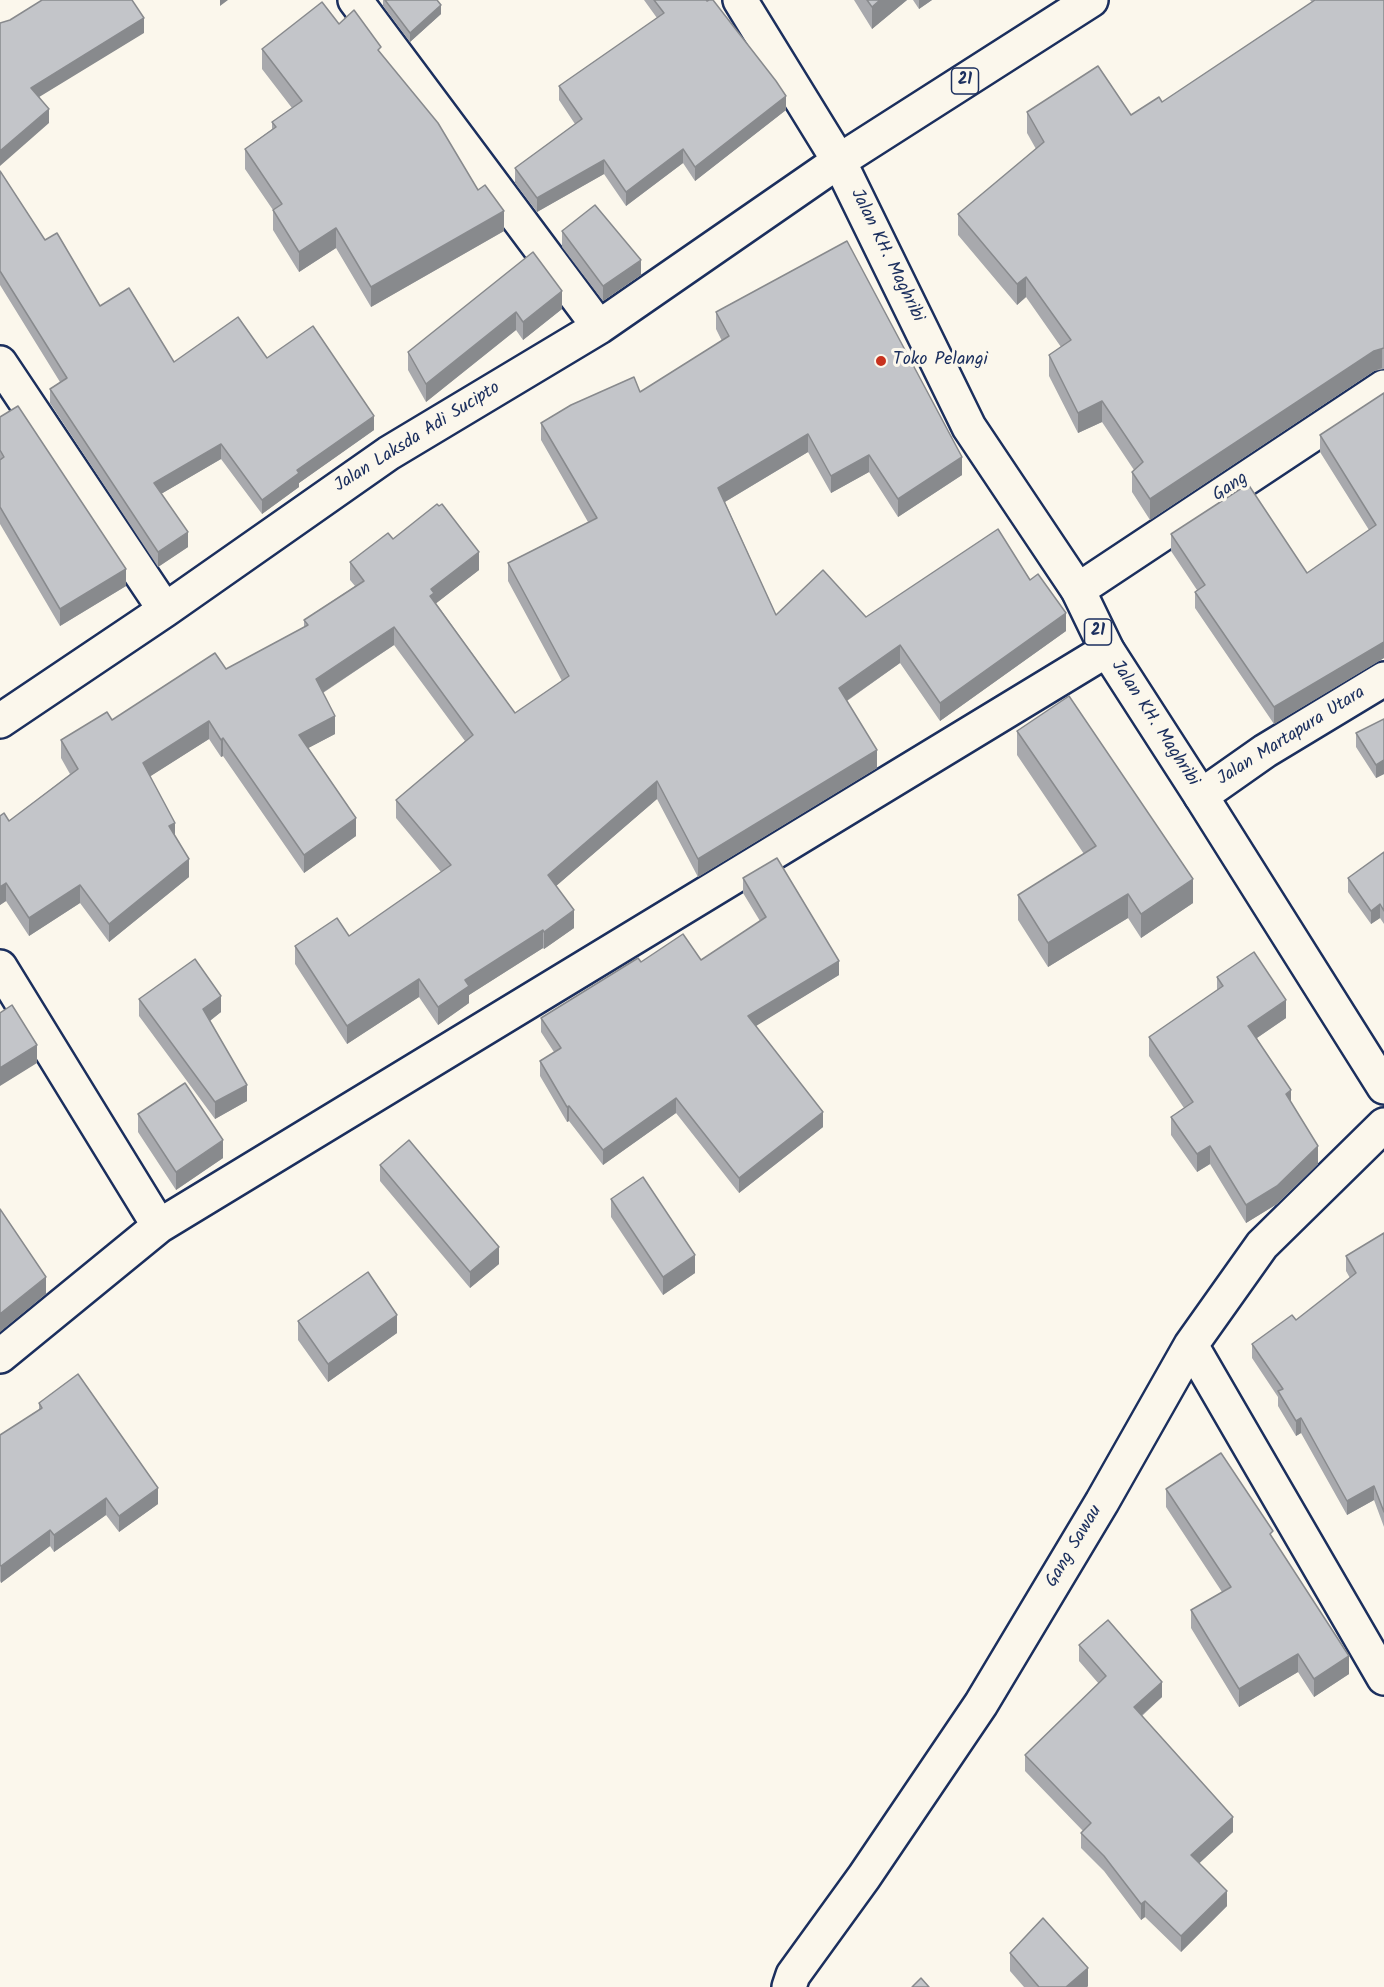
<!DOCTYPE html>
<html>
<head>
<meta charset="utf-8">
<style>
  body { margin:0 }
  canvas { display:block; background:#fbf7ec }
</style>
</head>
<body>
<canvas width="1384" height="1987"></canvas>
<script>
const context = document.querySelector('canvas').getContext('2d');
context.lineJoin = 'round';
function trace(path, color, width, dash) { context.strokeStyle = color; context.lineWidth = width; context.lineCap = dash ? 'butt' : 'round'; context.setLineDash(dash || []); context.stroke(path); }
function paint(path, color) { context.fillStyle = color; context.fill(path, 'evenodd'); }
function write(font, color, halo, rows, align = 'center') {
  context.font = font + ' Kalam,sans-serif'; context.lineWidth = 6; context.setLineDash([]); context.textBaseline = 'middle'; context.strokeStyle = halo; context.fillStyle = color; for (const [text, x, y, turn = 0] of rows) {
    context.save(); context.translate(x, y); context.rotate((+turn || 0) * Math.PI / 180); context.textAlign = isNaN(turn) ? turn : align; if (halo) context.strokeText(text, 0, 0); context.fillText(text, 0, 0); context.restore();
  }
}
const minor = new Path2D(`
  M355,0L599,327
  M0,19L31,0
  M0,363L165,610
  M1078,590L1384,387
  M0,721L165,610L389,453L599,327L839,161L740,0
  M1201,796L1265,751L1384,679
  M0,967L159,1226L1107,650
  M1191,1345L1384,1678
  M0,1356L159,1226
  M789,1987L793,1975L864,1877L981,1704L1102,1502L1191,1345L1262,1245L1384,1125`);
const highway = new Path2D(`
  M1091,0L839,161L969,427L1078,590L1107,650L1201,796L1384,1087`);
trace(minor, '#1b2f5e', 38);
trace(highway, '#1b2f5e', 38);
trace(minor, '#fbf7ec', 33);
trace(highway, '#fbf7ec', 33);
paint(new Path2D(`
  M383,0H437L441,14L410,42L383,6Z
  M644,0H706L786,110L695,181L683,163L626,206L604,174L537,212L515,183V168L575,124L559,100V86L657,18Z
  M854,0H907L872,29Z
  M913,0H932L919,9Z
  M1310,0H1384V369L1374,371L1150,520L1132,492V472L1134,470L1102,422L1078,433L1049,376V355L1061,347L1026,297L1017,305L958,235V214L1036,149L1027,133V112L1131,115L1162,102L1312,2Z
  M339,24L381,54L478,190L504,231L371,307L336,248L299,272L273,230V210L245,169V149L272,129V122L292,108L262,69V49Z
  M0,171L45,240L100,306L174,362L267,358L374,430L299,483V487L262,514L221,459L161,494L188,547L158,567L50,403V389L60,382L0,285Z
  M562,231L641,275L603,301L562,247Z
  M533,252L562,309L523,340L516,330L426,402L408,370V352Z
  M716,312L962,475L898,517L869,472L831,493L808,452L725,502L776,615L866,617L1030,580L1066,631L940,721L900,663L847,701L877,768L698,877L657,799L556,886L574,928L544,949L543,948L469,995V1003L438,1025L419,997L347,1044L295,964V946L349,936L441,872L396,818V800L465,741L394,645L323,693L335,734L308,748L356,836L304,873L223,756L221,757L209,739L150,776L175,836L189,877L109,942L80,903L29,936L6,901L0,905V816L9,821L70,774L61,758V740L112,720L226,669L304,627V620L355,586L350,580V562L393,539L479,570L436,603L515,713L562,681L508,581V563L588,522L541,440V423L640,392L722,341L716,329Z
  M1384,393V658L1274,724L1195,608V592L1197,590L1171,551V534L1307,573L1369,530L1320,452V435Z
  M0,417L126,586L60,626L0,524Z
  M1384,719V774L1376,778L1356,747V733Z
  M1017,731L1193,903L1141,938L1128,918L1048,967L1018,920V895L1084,854L1017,755Z
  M1384,852V924L1380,918L1371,924L1348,892V878Z
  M743,878L839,975L755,1026L823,1127L739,1193L676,1113L603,1165L569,1121L567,1122L540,1076V1061L554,1052L541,1032V1018L641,962L701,960L760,921L743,893Z
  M1217,977L1286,1018L1257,1038L1291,1102L1318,1164L1277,1204L1246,1223L1210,1164L1197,1172L1171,1135V1117L1184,1108L1149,1056V1037L1217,990Z
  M139,999L221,1012L210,1021L247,1101L215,1119L139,1016Z
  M138,1114L223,1158L176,1190L138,1132Z
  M380,1165L499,1264L470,1288L380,1181Z
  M611,1199L695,1273L663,1295L611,1217Z
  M1384,1233V1527L1374,1500L1347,1515L1301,1433L1296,1436L1278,1406V1397L1252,1358V1344L1296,1320L1350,1278L1346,1271V1256Z
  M298,1321L397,1333L328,1382L298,1340Z
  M39,1403L158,1504L119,1532L106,1515L54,1552L50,1546L1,1583L0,1581V1435L39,1410Z
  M1166,1489L1273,1539L1349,1674L1314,1697L1298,1672L1239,1707L1191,1628V1610L1222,1592L1166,1507Z
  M1079,1645L1162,1697L1142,1716L1233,1832L1199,1863L1227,1906L1181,1952L1145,1917L1141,1920L1104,1871L1081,1848V1833L1083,1831L1025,1771V1755L1099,1684L1079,1661Z
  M1010,1953L1088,1986L1087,1987H1024L1010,1971Z`), '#a8a9ad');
paint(new Path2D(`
  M220,0H228L220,6Z
  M880,0H907L872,29V7Z
  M919,0H932L919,9Z
  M441,5V14L410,42V33Z
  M144,18V33L31,102V88Z
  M786,96V110L695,181V167Z
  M49,109V123L0,166V151Z
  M683,149V163L626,206V192Z
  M604,160V174L537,212V198Z
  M504,211V231L371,307V287Z
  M336,228V248L299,272V252Z
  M641,260V275L603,301V286Z
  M1026,277V297L1017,305V284Z
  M562,291V309L523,340V322Z
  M516,312V330L426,402V384Z
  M1382,348V368L1374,371L1150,520V499L1374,351Z
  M1102,401V422L1078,433V413Z
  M374,416V430L299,483V487L262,514V500L297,470Z
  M808,434V452L718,506V488Z
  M221,444V459L154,498V483Z
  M869,455V472L831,493V476Z
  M962,457V475L898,517V499Z
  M188,532V547L158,567V552Z
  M479,552V570L434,605L430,614L431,589Z
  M126,569V586L60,626V609Z
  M1066,613V631L940,721V703Z
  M394,627V645L316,697V679Z
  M1384,642V658L1274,724V707Z
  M900,645V663L839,706V688Z
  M335,716V734L299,753V735Z
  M209,721V739L143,781V763Z
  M223,738V756L221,757V740Z
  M877,750V768L698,877V859Z
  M1384,760V774L1376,778V765Z
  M657,781V799L548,893V875Z
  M356,818V836L304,873V855Z
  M175,823V841L169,826Z
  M189,859V877L109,942V924Z
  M1193,879V903L1141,938V914Z
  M6,883V901L0,905V887Z
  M80,885V903L29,936V918Z
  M1128,894V918L1048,967V943Z
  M1380,904V918L1371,924V911Z
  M574,910V928L544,949V932Z
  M543,930V948L469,995V1003L438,1025V1007L465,980Z
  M839,961V975L748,1031V1016Z
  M419,979V997L347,1044V1026Z
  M221,996V1012L203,1026V1009Z
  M1286,1000V1018L1248,1044V1026Z
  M37,1045V1063L0,1086V1068Z
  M247,1085V1101L215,1119V1102Z
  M1291,1090V1108L1286,1094Z
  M676,1098V1113L603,1165V1150Z
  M569,1106V1121L567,1122V1107Z
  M823,1112V1127L739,1193V1178Z
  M223,1140V1158L176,1190V1172Z
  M1210,1146V1164L1197,1172V1154Z
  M1318,1146V1164L1277,1204L1246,1223V1205Z
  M499,1247V1264L470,1288V1272Z
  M695,1255V1273L663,1295V1277Z
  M46,1277V1294L0,1332V1314Z
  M397,1315V1333L328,1382V1364Z
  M1301,1418V1433L1296,1436V1421Z
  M1374,1486V1500L1347,1515V1501Z
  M158,1488V1504L119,1532V1516Z
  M106,1498V1515L54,1552V1535Z
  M50,1530V1546L1,1583V1566Z
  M1298,1654V1672L1239,1707V1689Z
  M1349,1656V1674L1314,1697V1679Z
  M1162,1682V1697L1134,1722V1707Z
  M1233,1817V1832L1191,1871V1855Z
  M1227,1891V1906L1181,1952V1936Z
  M1145,1901V1917L1141,1920V1904Z
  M1088,1968V1986L1087,1987H1066Z`), '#888a8d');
const building = new Path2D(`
  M42,0H132L144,18L31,88L49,109L0,151V23L10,20Z
  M385,0H437L441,5L410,33Z
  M654,0H706L707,1L709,0H713L776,81L786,96L695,167L683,149L626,192L604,160L537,198L515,168L582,119L559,86L664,13Z
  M867,0H880L872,7Z
  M1315,0H1384V348L1374,351L1150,499L1132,472L1143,462L1102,401L1078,413L1049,355L1071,340L1026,277L1017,284L958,214L1044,142L1027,112L1098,66L1131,115L1159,97L1162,102Z
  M322,2L339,24L354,10L381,47L378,50L438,123L478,190L485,185L504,211L371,287L336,228L299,252L273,210L282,204L245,149L276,127L272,122L302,101L262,49Z
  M0,171L45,240L57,233L100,306L129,288L174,362L238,317L267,358L313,326L374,416L297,470L299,473L262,500L221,444L154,483L188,532L158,552L50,389L67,378L0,271Z
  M595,205L641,260L603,286L562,231Z
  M847,241L962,457L898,499L869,455L831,476L808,434L718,488L776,615L823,570L866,617L998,529L1030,580L1038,574L1066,613L940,703L900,645L839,688L877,750L698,859L657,781L548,875L574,910L544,932L543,930L465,980L469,986L438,1007L419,979L347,1026L295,946L337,918L349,936L451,865L396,800L473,735L394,627L316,679L335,716L299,735L356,818L304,855L223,738L221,740L209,721L143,763L175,823L169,826L189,859L109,924L80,885L29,918L6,883L0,887V816L4,813L9,821L78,769L61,740L107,712L112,720L215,653L226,669L308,625L304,620L364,581L350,562L388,533L393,539L437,504L439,506L442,504L479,552L431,589L434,593L430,596L515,713L569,676L508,563L597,518L541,423L571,405L634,377L640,392L729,336L716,312Z
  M533,252L562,291L523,322L516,312L426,384L408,352Z
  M1384,393V642L1274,707L1195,592L1205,585L1171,534L1248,484L1307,573L1376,525L1320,435Z
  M18,406L126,569L60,609L0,507V460L4,457L0,450V417Z
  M1069,696L1193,879L1141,914L1128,894L1048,943L1018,895L1096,846L1017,731Z
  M1384,719V760L1376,765L1356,733Z
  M1384,852V911L1380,904L1371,911L1348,878Z
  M777,858L839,961L748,1016L823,1112L739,1178L676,1098L603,1150L569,1106L567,1107L540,1061L561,1048L541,1018L638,958L641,962L683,934L701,960L766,917L743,878Z
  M1254,952L1286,1000L1248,1026L1291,1090L1286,1094L1318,1146L1277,1186L1246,1205L1210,1146L1197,1154L1171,1117L1193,1102L1149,1037L1223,986L1217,977Z
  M195,959L221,996L203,1009L247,1085L215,1102L139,999Z
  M12,1005L37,1045L0,1068V1013Z
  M185,1083L223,1140L176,1172L138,1114Z
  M409,1140L499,1247L470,1272L380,1165Z
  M643,1177L695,1255L663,1277L611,1199Z
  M0,1209L46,1277L0,1314Z
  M1384,1233V1512L1374,1486L1347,1501L1301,1418L1296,1421L1278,1391L1283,1389L1252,1344L1292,1315L1296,1320L1356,1273L1346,1256Z
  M368,1272L397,1315L328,1364L298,1321Z
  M78,1374L158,1488L119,1516L106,1498L54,1535L50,1530L1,1566L0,1565V1435L42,1408L39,1403Z
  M1221,1453L1273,1531L1270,1534L1349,1656L1314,1679L1298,1654L1239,1689L1191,1610L1231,1587L1166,1489Z
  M1108,1620L1162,1682L1134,1707L1233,1817L1191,1855L1227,1891L1181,1936L1145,1901L1141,1904L1104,1856L1081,1833L1091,1823L1025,1755L1106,1676L1079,1645Z
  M1043,1918L1088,1968L1066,1987H1039L1010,1953Z
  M921,1978L929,1987H912Z`);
paint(building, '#c3c5c9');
trace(building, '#888a8d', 1.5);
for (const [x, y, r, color] of [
  [881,361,6,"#c8321e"]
]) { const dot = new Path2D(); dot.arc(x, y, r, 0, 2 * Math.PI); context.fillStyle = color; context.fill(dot); trace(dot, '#fbf7ec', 2); }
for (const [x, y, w] of [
  [965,81,27],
  [1098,632,27]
]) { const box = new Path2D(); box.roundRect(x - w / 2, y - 13, w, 26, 4.5); context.fillStyle = '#fbf7ec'; context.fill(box); trace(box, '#1b2f5e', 1.5); }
write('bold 16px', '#1b2f5e', null, [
  ["21",965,81],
  ["21",1098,632]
]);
write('18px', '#1b2f5e', '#fbf7ec', [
  ["Jalan KH. Maghribi",886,256,64],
  ["Jalan Laksda Adi Sucipto",418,438,-32],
  ["Gang",1231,488,-34],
  ["Jalan KH. Maghribi",1154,724,57],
  ["Jalan Martapura Utara",1292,737,-32],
  ["Gang Sawau",1075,1547,-59]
]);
write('18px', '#1b2f5e', '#fbf7ec', [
  ["Toko Pelangi",893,361]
], 'left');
</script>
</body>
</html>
